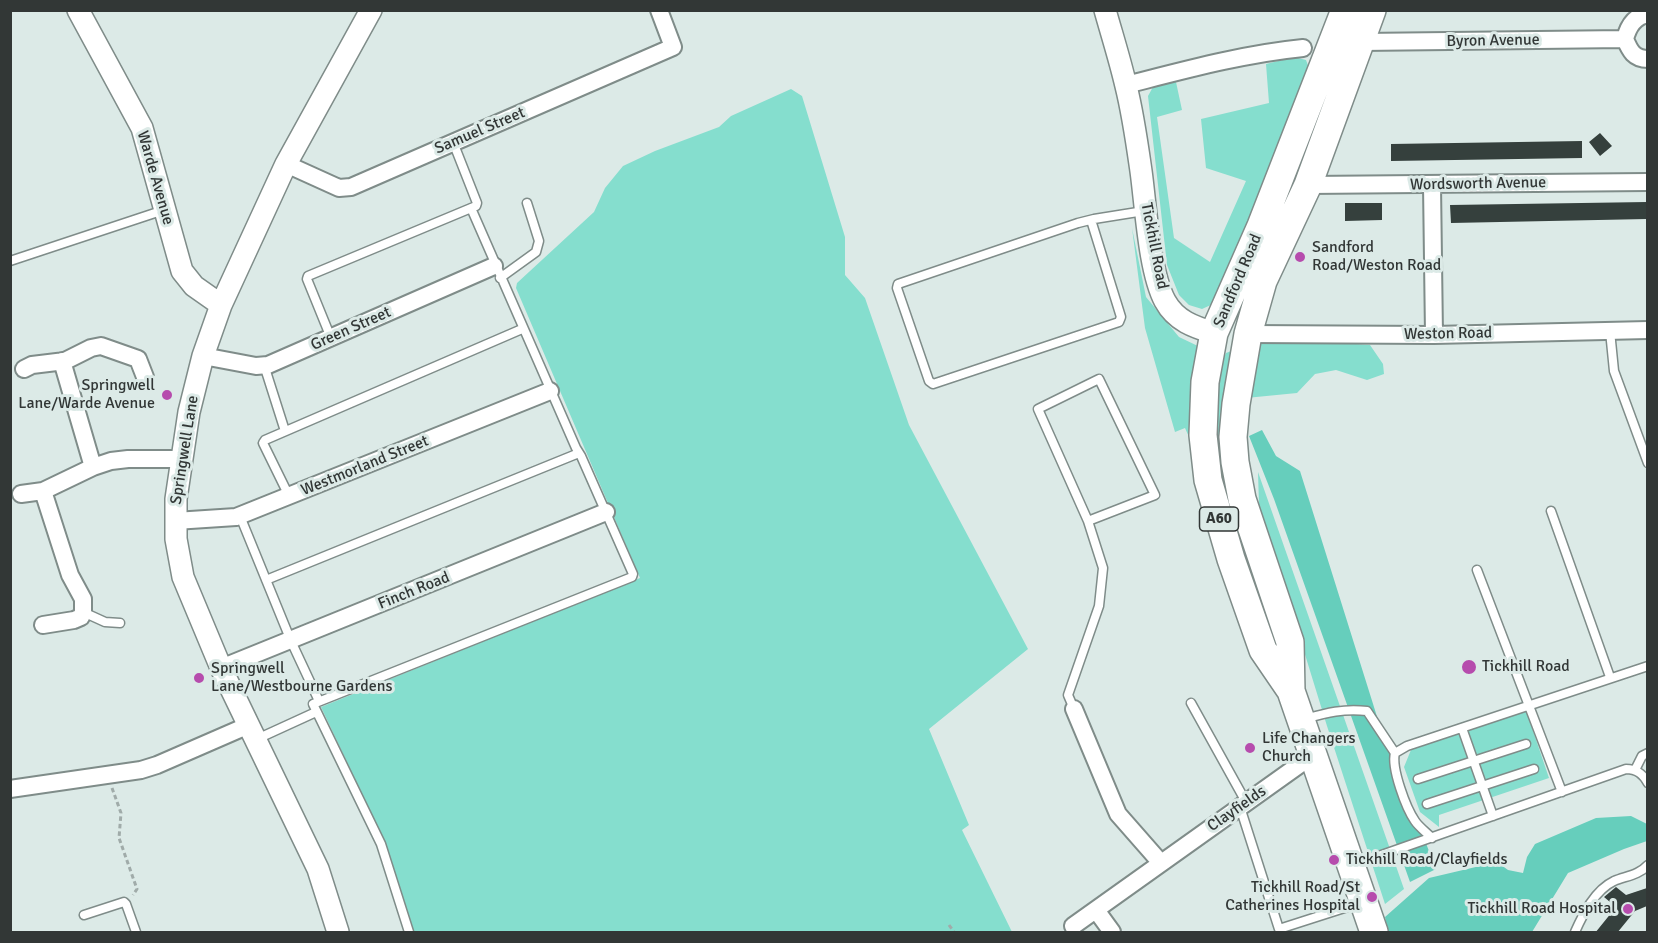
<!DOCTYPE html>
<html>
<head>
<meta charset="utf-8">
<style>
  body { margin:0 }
  #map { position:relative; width:1658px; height:943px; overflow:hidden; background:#dceae7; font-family:Signika,sans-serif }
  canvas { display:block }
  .frame { position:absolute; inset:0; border:12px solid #323736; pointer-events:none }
</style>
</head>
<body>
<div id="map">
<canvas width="1658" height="943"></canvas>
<div class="frame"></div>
</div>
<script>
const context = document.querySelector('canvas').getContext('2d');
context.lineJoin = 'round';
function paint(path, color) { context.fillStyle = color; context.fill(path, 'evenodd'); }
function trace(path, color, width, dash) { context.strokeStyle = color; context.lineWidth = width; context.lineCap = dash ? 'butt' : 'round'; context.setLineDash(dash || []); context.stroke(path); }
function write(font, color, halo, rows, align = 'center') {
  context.font = font + ' Signika,sans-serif'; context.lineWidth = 6; context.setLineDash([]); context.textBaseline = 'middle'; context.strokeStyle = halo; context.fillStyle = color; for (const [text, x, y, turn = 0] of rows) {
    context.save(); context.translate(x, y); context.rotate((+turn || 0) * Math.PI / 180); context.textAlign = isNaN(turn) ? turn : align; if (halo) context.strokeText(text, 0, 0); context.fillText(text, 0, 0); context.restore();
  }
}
paint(new Path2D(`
  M1294,57L1306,60L1312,76L1213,304L1202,309L1189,305L1179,295L1167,265L1148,96L1153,87L1176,82L1182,110L1157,117L1174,238L1210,262L1246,181L1206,168L1201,119L1269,103L1266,64Z
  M791,89L802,96L845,237V275L865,298L909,425L1028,649L929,729L969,825L962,830L1012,932H413L375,822L321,707L640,578L516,288L517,283L594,212L605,188L623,166L655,151L719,127L731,116Z
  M1132,228L1146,297L1179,337L1200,347L1197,455L1185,428L1175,432L1145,328Z
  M1317,341L1370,345L1383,364L1384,374L1367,380L1336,370L1315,374L1297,393L1246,398L1253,350L1264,342Z
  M1234,350L1230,485L1220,481L1212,431L1217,371L1226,353Z
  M1258,472L1404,889L1385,904L1327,726L1259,505Z
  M1525,707L1549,778L1439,815V827L1420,812L1404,767L1413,745Z`), '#85dece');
paint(new Path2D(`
  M1262,430L1276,456L1300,471L1379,723L1436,869L1410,882L1274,499L1249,436Z
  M1631,816L1647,824V841L1624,849L1568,873L1532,932H1388L1385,917L1429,878L1497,862L1508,870L1523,873L1527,857L1535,844L1596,818Z`), '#66cebc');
paint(new Path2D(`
  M1600,133L1612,146L1600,156L1589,142Z
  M1582,141V158L1391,161V144Z
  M1647,202V219L1451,223L1450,205Z
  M1345,203H1382V220L1345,221Z
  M1616,887L1626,895L1647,888V906L1635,911L1617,933H1595L1616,907L1604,897Z`), '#35403d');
const service = new Path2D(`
  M1091,220L1121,317L1119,322L933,384L929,381L897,288L898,284L1078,223L1094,219L1144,211
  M10,261L164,210
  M500,278L536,252L539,241L527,203
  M1610,331L1614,371L1648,463
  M331,338L307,279L308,276L476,206L477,203L453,142
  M264,365L285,431
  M289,496L263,443L265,440L522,329
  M1551,511L1610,677
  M240,516L291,641L319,701
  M1477,570L1562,792
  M266,580L579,453
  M83,612L105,622L120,623
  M1191,703L1246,802
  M1074,709L1068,695L1099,606L1103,568L1088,521L1038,409L1099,379L1155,495L1088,521
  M1304,719C1326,713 1344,708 1367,711L1395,753
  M1462,728L1493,816
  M257,739L316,712
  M1635,770L1642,756L1648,753
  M1418,779L1526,744
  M1427,804L1534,769
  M1240,807L1279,929L1360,903
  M1432,838C1426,832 1419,827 1415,821C1406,808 1391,768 1395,753L1407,746L1648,666
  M1356,864L1626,769C1637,769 1643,774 1648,783
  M84,915L124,902L126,904L136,932
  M409,932L381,844L313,704L632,577L633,574L581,456L576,448L471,208
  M1575,932C1583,914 1595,890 1614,881C1626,876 1639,875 1648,865`);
const minor = new Path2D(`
  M1648,14C1634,16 1628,27 1625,39C1630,51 1634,59 1648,59
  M1361,42L1625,39
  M1126,85C1185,70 1243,54 1303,48
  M286,164L339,188L351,187L673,47L659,10
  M1308,185L1648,182
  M1432,185L1434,335
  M1248,334L1434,335L1648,330
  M203,356L256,366L268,365L494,266
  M62,361L93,467
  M24,369L32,365L65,361L91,348L101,346L138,359L145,377
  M43,491L70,575L83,599V612L81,617L74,620L43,625
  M21,494L43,491L93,467L111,461L128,459H182
  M175,521L236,517L550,391
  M221,668L606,512
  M1074,709L1118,814L1161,863
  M10,789L141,770L157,765L249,725
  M1096,910L1112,932
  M1073,926L1313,755`);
const tertiary = new Path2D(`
  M78,10L142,128L182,271L194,286L221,305
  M1105,10C1112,35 1120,60 1126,86C1133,114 1137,143 1141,171C1146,207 1149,271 1165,301C1176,321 1194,327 1214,333
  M338,932L318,869L221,668L183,577L176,539V499L189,412L203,356L221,305L286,164L371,10`);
const primary = new Path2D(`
  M1345,10L1261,226L1214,333L1205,382L1203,435L1208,480L1231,559L1263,650L1291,691L1374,932
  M1291,691L1290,642L1242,499L1235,462L1233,437L1236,404L1248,334L1263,281L1308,185L1372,10`);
trace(service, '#7f8c89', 11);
trace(minor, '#7f8c89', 20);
trace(tertiary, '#7f8c89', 24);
trace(primary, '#7f8c89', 30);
trace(new Path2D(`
  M112,788L121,813L119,838L137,889L133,895
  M949,925L954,932`), '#a0aba9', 3, [4.5, 3]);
trace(service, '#fff', 8);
trace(minor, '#fff', 16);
trace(tertiary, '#fff', 21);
trace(primary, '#fff', 27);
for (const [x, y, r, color] of [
  [1300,257,6,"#b64cad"],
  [167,395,6,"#b64cad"],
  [1469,667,8,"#b64cad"],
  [199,678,6,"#b64cad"],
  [1250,748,6,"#b64cad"],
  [1334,860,6,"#b64cad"],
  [1372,897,6,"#b64cad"],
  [1628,909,6,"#b64cad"]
]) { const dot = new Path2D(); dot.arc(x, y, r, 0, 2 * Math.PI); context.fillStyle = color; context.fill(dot); trace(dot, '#dceae7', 2); }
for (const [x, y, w] of [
  [1219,519,39]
]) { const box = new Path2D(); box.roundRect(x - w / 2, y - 12, w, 24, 4.5); context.fillStyle = '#dceae7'; context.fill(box); trace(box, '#323736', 1.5); }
write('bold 15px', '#323736', null, [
  ["A60",1219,519]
]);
write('16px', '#323736', '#dceae7', [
  ["Byron Avenue",1493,41,-1],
  ["Samuel Street",480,131,-23],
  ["Warde Avenue",155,178,74],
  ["Wordsworth Avenue",1478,184,-1],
  ["Tickhill Road",1154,246,79],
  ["Sandford Road",1238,281,-67],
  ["Green Street",351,329,-24],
  ["Weston Road",1448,334,-1],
  ["Springwell Lane",185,450,-81],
  ["Westmorland Street",365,466,-22],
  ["Finch Road",414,591,-22],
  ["Clayfields",1237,809,-35]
]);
write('16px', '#323736', '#dceae7', [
  ["Sandford",1312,248],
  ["Road/Weston Road",1312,266],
  ["Springwell",155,386,"right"],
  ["Lane/Warde Avenue",155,404,"right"],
  ["Tickhill Road",1482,667],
  ["Springwell",211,669],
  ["Lane/Westbourne Gardens",211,687],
  ["Life Changers",1262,739],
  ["Church",1262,757],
  ["Tickhill Road/Clayfields",1346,860],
  ["Tickhill Road/St",1360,888,"right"],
  ["Catherines Hospital",1360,906,"right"],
  ["Tickhill Road Hospital",1616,909,"right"]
], 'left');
</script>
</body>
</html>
